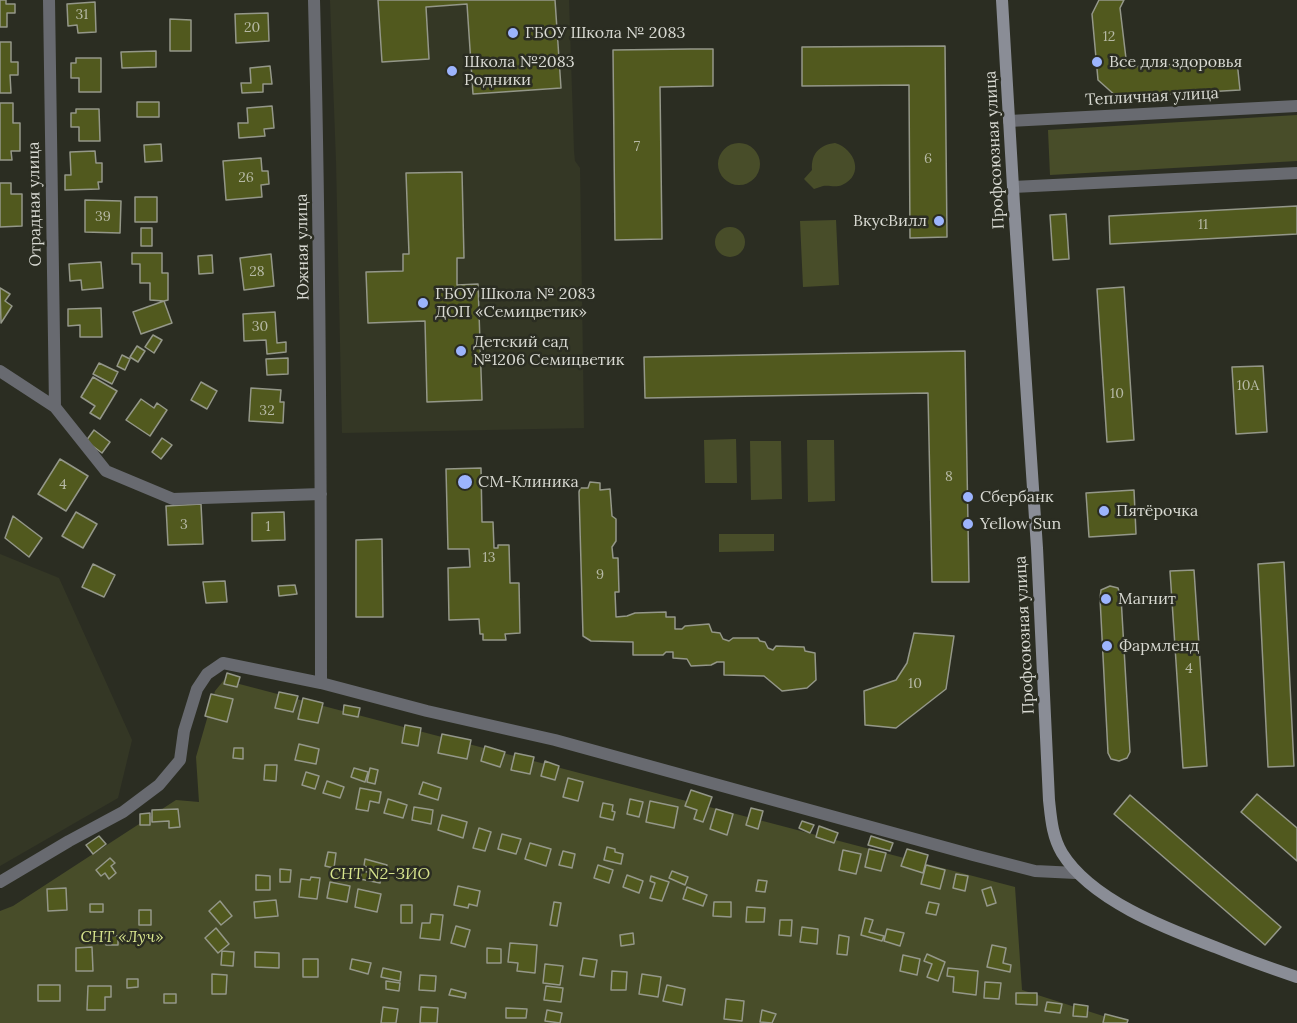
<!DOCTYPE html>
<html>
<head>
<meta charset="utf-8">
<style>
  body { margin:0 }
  canvas { display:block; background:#2b2d22 }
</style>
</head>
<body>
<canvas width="1297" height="1023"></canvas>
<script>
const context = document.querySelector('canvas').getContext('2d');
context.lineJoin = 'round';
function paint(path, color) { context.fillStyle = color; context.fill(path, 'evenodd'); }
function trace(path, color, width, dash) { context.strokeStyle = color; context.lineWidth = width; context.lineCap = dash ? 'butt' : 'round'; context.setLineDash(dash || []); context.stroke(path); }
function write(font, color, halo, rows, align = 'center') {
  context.font = font + ' Lora,serif'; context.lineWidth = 5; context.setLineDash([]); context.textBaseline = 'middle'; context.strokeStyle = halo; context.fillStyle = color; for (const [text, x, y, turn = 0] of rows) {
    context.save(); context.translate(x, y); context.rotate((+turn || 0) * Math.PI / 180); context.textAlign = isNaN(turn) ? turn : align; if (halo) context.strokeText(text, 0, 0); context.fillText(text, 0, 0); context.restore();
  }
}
paint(new Path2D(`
  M330,0H569L574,152L575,161L580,168L584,428L342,433L336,161Z
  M0,554L59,578L132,740L118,798L0,866Z`), '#343725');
paint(new Path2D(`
  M1297,115V161L1050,175L1048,130Z
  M835,143C855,149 865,175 842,185C835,188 830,185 823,186C820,187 817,188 814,189L804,179L812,170C811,154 819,145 835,143Z
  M718 164a21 21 0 1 1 42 0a21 21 0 1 1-42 0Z
  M836,220L839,285L803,287L800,221Z
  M715 242a15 15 0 1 1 30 0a15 15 0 1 1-30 0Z
  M736,439L737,483H705L704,440Z
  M807,440H834L835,501L808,502Z
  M750,441H781L782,499L751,500Z
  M719,534H774V551L719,552Z
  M224,680L1015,887L1022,990L1125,1023H0V911L13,906L176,800L199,802L196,757L215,691Z`), '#484d29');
const building = new Path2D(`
  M0,0H6V4H15V13H7V27H0Z
  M378,0H555L561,88L473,94L467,4L426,7L429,59L382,62Z
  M1099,0H1124L1120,8L1127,67L1237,61L1240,90L1117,97L1098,80L1092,14Z
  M95,2L96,32L78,33L77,25L68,26L67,4Z
  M268,13L269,41L236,43L235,14Z
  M170,19L191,20V51H170Z
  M0,42H11V62H18V75H10L11,93H0Z
  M945,46L947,237L910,238L909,85L802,86V47Z
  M691,49H713V86L660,87L662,239L615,240L613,50Z
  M156,51V67L122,68L121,52Z
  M76,58H101V92H79V78H71V63H76Z
  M270,66L272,84H263V92L242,93L241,83H251L250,68Z
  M137,102H159V117H137Z
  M0,103H13V123H20V151H11L12,160H0Z
  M272,106L274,128L264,129L265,136L239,138L238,123H248L247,108Z
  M76,109H99L100,141H79V127H71V113H76Z
  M161,144L162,161L145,162L144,145Z
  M95,151L96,163H102V182H98L99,189L65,190V175H71L70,152Z
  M261,158L262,171H268L269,184L261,185L262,197L226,200L223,161Z
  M462,172L464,258H457V285L478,284L482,400L427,402L425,321L368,323L366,272L403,271V254H409L406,173Z
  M0,183H11V194H22V226L0,227Z
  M135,197H157V222H135Z
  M85,200L121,201L120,233L85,232Z
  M1297,206V234L1110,244L1109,216Z
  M1066,214L1069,259L1053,260L1050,215Z
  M141,228H152V246H141Z
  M132,253H162V273H168V300L164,301L150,300V283H140V264H132Z
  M271,254L274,286L244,290L240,258Z
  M212,255L213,273L199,274L198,256Z
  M101,262L103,288L82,290L81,280L70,281L69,264Z
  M1124,287L1134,440L1107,442L1097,289Z
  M0,288L10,294L5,301L12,306L1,323Z
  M164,301L172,323L141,334L133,312Z
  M101,308L102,337H80V325L68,326V309Z
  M275,312L277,343L286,342V352L267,354L266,340L244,341L243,314Z
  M153,335L162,340L154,353L145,347Z
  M137,346L145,351L138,362L130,357Z
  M965,351L969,582H932L928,393L645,398L644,357Z
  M122,355L130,359L125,370L117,366Z
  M288,358V374L267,375L266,359Z
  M99,363L118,372L112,384L93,374Z
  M1263,366L1267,432L1236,434L1232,367Z
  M93,377L117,391L100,419L90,413L95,406L81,397Z
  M201,382L217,391L207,409L191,400Z
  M251,388L281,390L280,402H284L283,423L249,421Z
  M141,399L154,408L157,403L167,410L150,436L126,420Z
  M94,430L110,442L102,453L86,441Z
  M162,438L172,445L161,459L152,452Z
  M60,459L88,476L66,511L38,494Z
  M481,468L482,522H493L494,548H498V545H509L510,583H519L520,633L505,634L506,640H483V634H480L479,619L449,620L448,568L470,567L469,549H448L446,469Z
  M590,482L600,483V490L610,489L612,516L616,519V541L612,547L613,558H618L619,592H615L616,617L627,616L635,613L666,612V617H675V629H682L685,626L709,624L712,632L720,633L723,639L729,641L733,638H758L760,641L765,642L768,648L773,650L776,646L804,647L805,651L815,653L816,680L807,688L782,691L764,676L724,675V662H717L711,665L691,666L687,659L673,658V652H666L663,655H633V642L591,641L583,636L579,492L580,488H588Z
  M1134,490L1136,534L1089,537L1086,493Z
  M201,504L203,544L168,545L166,506Z
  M76,512L97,524L83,548L62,536Z
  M284,512L285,540L252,541V513Z
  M13,516L42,538L29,557L5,538Z
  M382,539L383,617H356V540Z
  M1284,562L1294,766L1268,767L1258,564Z
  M93,564L115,575L104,597L82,587Z
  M1194,570L1207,766L1183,768L1170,571Z
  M225,581L227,602L206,603L203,582Z
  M295,585L297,594L279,596L278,586Z
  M1110,586L1118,588L1121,597L1130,752L1127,758L1119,761L1111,759L1108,753L1100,598L1101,590Z
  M914,633L954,636L946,689L896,728L865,725L864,691L896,680L907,663Z
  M227,673L240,677L237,687L224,684Z
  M279,692L298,696L293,712L275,708Z
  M211,694L233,699L227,722L205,716Z
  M303,698L323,703L318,723L298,719Z
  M344,705L360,708L358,717L343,714Z
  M405,725L421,728L418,746L402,743Z
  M442,734L471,740L467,759L438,753Z
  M299,744L319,749L316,764L295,760Z
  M485,746L505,752L500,767L481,761Z
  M234,748H243V759L233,758Z
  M515,753L534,757L530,774L511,770Z
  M545,761L559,766L555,780L541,776Z
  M265,765H277L276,781L264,780Z
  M354,768L368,772L365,782L351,777Z
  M370,768L378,770L375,784L367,782Z
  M306,772L319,776L315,789L302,785Z
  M568,778L583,782L578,801L563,797Z
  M327,781L344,787L340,798L323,793Z
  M423,782L441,788L438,800L419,794Z
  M360,788L381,792L379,803L370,801L368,811L356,809Z
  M691,790L712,797L703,822L694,819L697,810L685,806Z
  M1257,794L1297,828V861L1241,812Z
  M1130,795L1281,927L1265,945L1114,814Z
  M388,799L407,805L403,818L384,813Z
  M630,799L643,802L639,817L627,814Z
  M650,801L678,807L674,828L646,822Z
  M603,803L613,805L612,811L615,812L613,820L600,817Z
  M414,807L433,810L431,824L412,820Z
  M751,808L763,811L758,829L746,825Z
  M178,809L180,827L169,828V821L152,822V810Z
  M716,809L733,814L727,835L710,829Z
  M150,813V825H140V814Z
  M442,815L467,822L463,838L438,830Z
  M802,821L814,825L810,833L799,828Z
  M819,826L838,833L834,843L816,837Z
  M479,828L491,832L485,851L473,848Z
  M502,834L521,839L516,854L498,849Z
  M99,836L106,844L93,854L86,845Z
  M871,836L893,843L890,851L868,845Z
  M530,843L551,849L546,866L525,859Z
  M607,847L615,849V852L623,854L621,864L604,860Z
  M869,849L886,853L881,871L865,867Z
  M907,849L928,855L923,873L901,866Z
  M843,850L861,854L856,874L839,870Z
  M563,851L575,854L572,868L559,865Z
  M328,852L336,853L334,868L325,866Z
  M110,858L115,863L111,866L116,873L109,879L105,873L101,876L96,870Z
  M365,859L387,865L385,872L364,866Z
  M598,865L613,870L609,883L594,878Z
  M926,865L945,870L940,889L921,884Z
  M280,869L291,870L290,882H280Z
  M362,871L382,875L380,883L360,879Z
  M672,871L688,877L685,885L669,878Z
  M956,874L968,876L965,891L953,888Z
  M256,875L270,876V890H256Z
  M627,875L643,881L639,893L623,887Z
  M651,876L669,882L662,901L650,898L655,883L650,881Z
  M311,877L320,878L317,899L299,897L301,879L310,880Z
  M758,880L767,881L765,892L756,891Z
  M330,882L350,886L347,902L327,898Z
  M458,886L480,891L477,906L469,904L468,908L454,905Z
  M687,887L707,895L703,906L683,899Z
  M991,887L996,903L987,906L982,890Z
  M66,888L67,910L48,911L47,889Z
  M358,889L381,894L377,912L355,907Z
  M276,900L278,916L255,918L254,902Z
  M220,901L232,916L221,925L209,911Z
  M554,902L561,903L557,926L550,925Z
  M714,902H731V917L713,916Z
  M929,902L939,904L936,915L926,913Z
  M90,904H103V912H90Z
  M401,905H412V923H401Z
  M747,907L765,908L764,922H746Z
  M139,910H151V925H139Z
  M431,914L443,915L440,940L420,938L422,923H430Z
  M865,918L873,920L869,932L884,936L882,941L861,935Z
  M780,920H792L791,936L779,935Z
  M456,926L470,930L465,947L451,943Z
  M802,927L818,929L817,944L800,942Z
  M216,928L229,944L218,953L205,938Z
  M887,929L904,933L900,946L884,941Z
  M633,933L634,944L621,946L620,935Z
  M106,935L118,936V945H106Z
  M839,935L849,937L847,955L837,954Z
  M510,943L537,945L535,973L517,971L518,963L508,962Z
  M992,945L1006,948L1003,963L1011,965L1010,972L987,967Z
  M92,947L93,971H76V948Z
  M487,948L501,949V963H487Z
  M222,951L234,952L233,966L221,965Z
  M255,952L279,953V968L255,967Z
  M927,954L945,962L938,981L927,977L932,964L924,961Z
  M903,955L920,959L917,975L900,971Z
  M583,958L597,960L594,977L580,975Z
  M303,959H318V977H303Z
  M352,959L371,963L368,974L350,969Z
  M545,964L563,966L560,985L543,983Z
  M383,968L401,972L400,981L381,977Z
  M948,968L978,971L976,995L953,992L954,977L947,976Z
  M612,971L627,972L626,990H611Z
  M212,974L227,975L226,994H212Z
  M642,974L661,977L658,997L639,994Z
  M420,975L436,976L435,991L419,990Z
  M127,979H138V987L127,988Z
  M386,981L400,983L399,991L386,989Z
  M985,982L1001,983L999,999L984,998Z
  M38,985H60V1001H38Z
  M667,985L685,989L682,1005L663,1001Z
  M88,986H111V997H105V1010H87Z
  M546,986L563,988L561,1002L544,1000Z
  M451,989L466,993L465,998L449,995Z
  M1016,993H1037V1005L1016,1004Z
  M164,994H176V1003H164Z
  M726,999L744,1001L742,1021L724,1019Z
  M1047,1002L1062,1004L1060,1013L1045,1011Z
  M1074,1004L1088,1006L1087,1017L1073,1016Z
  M383,1007L398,1009L396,1023H381Z
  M421,1007L438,1008L437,1023H420Z
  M506,1008L527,1009L526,1018H506Z
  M547,1010L562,1013L560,1023L545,1021Z
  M762,1010L776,1014L772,1023L760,1022Z
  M1105,1014L1128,1020L1127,1023H1103Z`);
paint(building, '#51591e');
trace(building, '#949789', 1.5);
trace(new Path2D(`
  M49,0L55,407
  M314,0C320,228 321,455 321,683
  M1009,121L1297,106
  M1013,187L1297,173
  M0,371L55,407L106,471L173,499L321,494
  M0,882L69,841L123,812L159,785L180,760L184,731L197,689L207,674L223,663L321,683L427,711L555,740L973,855L1035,871L1076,873`), '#686a70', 12);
trace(new Path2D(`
  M1002,0L1014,204L1037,548L1049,800C1051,818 1052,836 1062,853C1091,900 1165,928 1215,947C1242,958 1270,968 1297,977`), '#8a8d96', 12);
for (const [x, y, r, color] of [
  [513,33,6,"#9cb4fd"],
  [1097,62,6,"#9cb4fd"],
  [452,71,6,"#9cb4fd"],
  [939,221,6,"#9cb4fd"],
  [423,303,6,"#9cb4fd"],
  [461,351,6,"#9cb4fd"],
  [465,482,8,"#9cb4fd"],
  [968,497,6,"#9cb4fd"],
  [1104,511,6,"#9cb4fd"],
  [968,524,6,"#9cb4fd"],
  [1106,599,6,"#9cb4fd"],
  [1107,646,6,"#9cb4fd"]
]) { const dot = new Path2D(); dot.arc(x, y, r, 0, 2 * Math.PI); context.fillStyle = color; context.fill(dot); trace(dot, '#2b2d22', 2); }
write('14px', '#b6b9a5', null, [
  ["31",82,15],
  ["20",252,28],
  ["12",1109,37],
  ["7",637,147],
  ["6",928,159],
  ["26",246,178],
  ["39",103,217],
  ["11",1203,225],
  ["28",257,272],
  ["30",260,327],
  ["10А",1248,386],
  ["10",1117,394],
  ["32",267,411],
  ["8",949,477],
  ["4",63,485],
  ["3",184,525],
  ["1",268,527],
  ["13",489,558],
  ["9",600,575],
  ["4",1189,669],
  ["10",915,684]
]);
write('16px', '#d8d9d2', '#2b2d22', [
  ["ГБОУ Школа № 2083",525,33],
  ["Школа №2083",464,62],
  ["Родники",464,80],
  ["Все для здоровья",1109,62],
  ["ВкусВилл",927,221,"right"],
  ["ГБОУ Школа № 2083",435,294],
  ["ДОП «Семицветик»",435,312],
  ["Детский сад",473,342],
  ["№1206 Семицветик",473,360],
  ["СМ-Клиника",478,482],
  ["Сбербанк",980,497],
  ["Пятёрочка",1116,511],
  ["Yellow Sun",980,524],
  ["Магнит",1118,599],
  ["Фармленд",1119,646]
], 'left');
write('16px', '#d8d9d2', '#2b2d22', [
  ["Тепличная улица",1152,97,-3],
  ["Профсоюзная улица",995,150,-93],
  ["Отрадная улица",35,204,-91],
  ["Южная улица",303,247,-91],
  ["Профсоюзная улица",1025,635,-93]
]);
write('italic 16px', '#d7e48d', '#2b2d22', [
  ["СНТ N2-ЗИО",380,874],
  ["СНТ «Луч»",122,937]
]);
</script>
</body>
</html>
